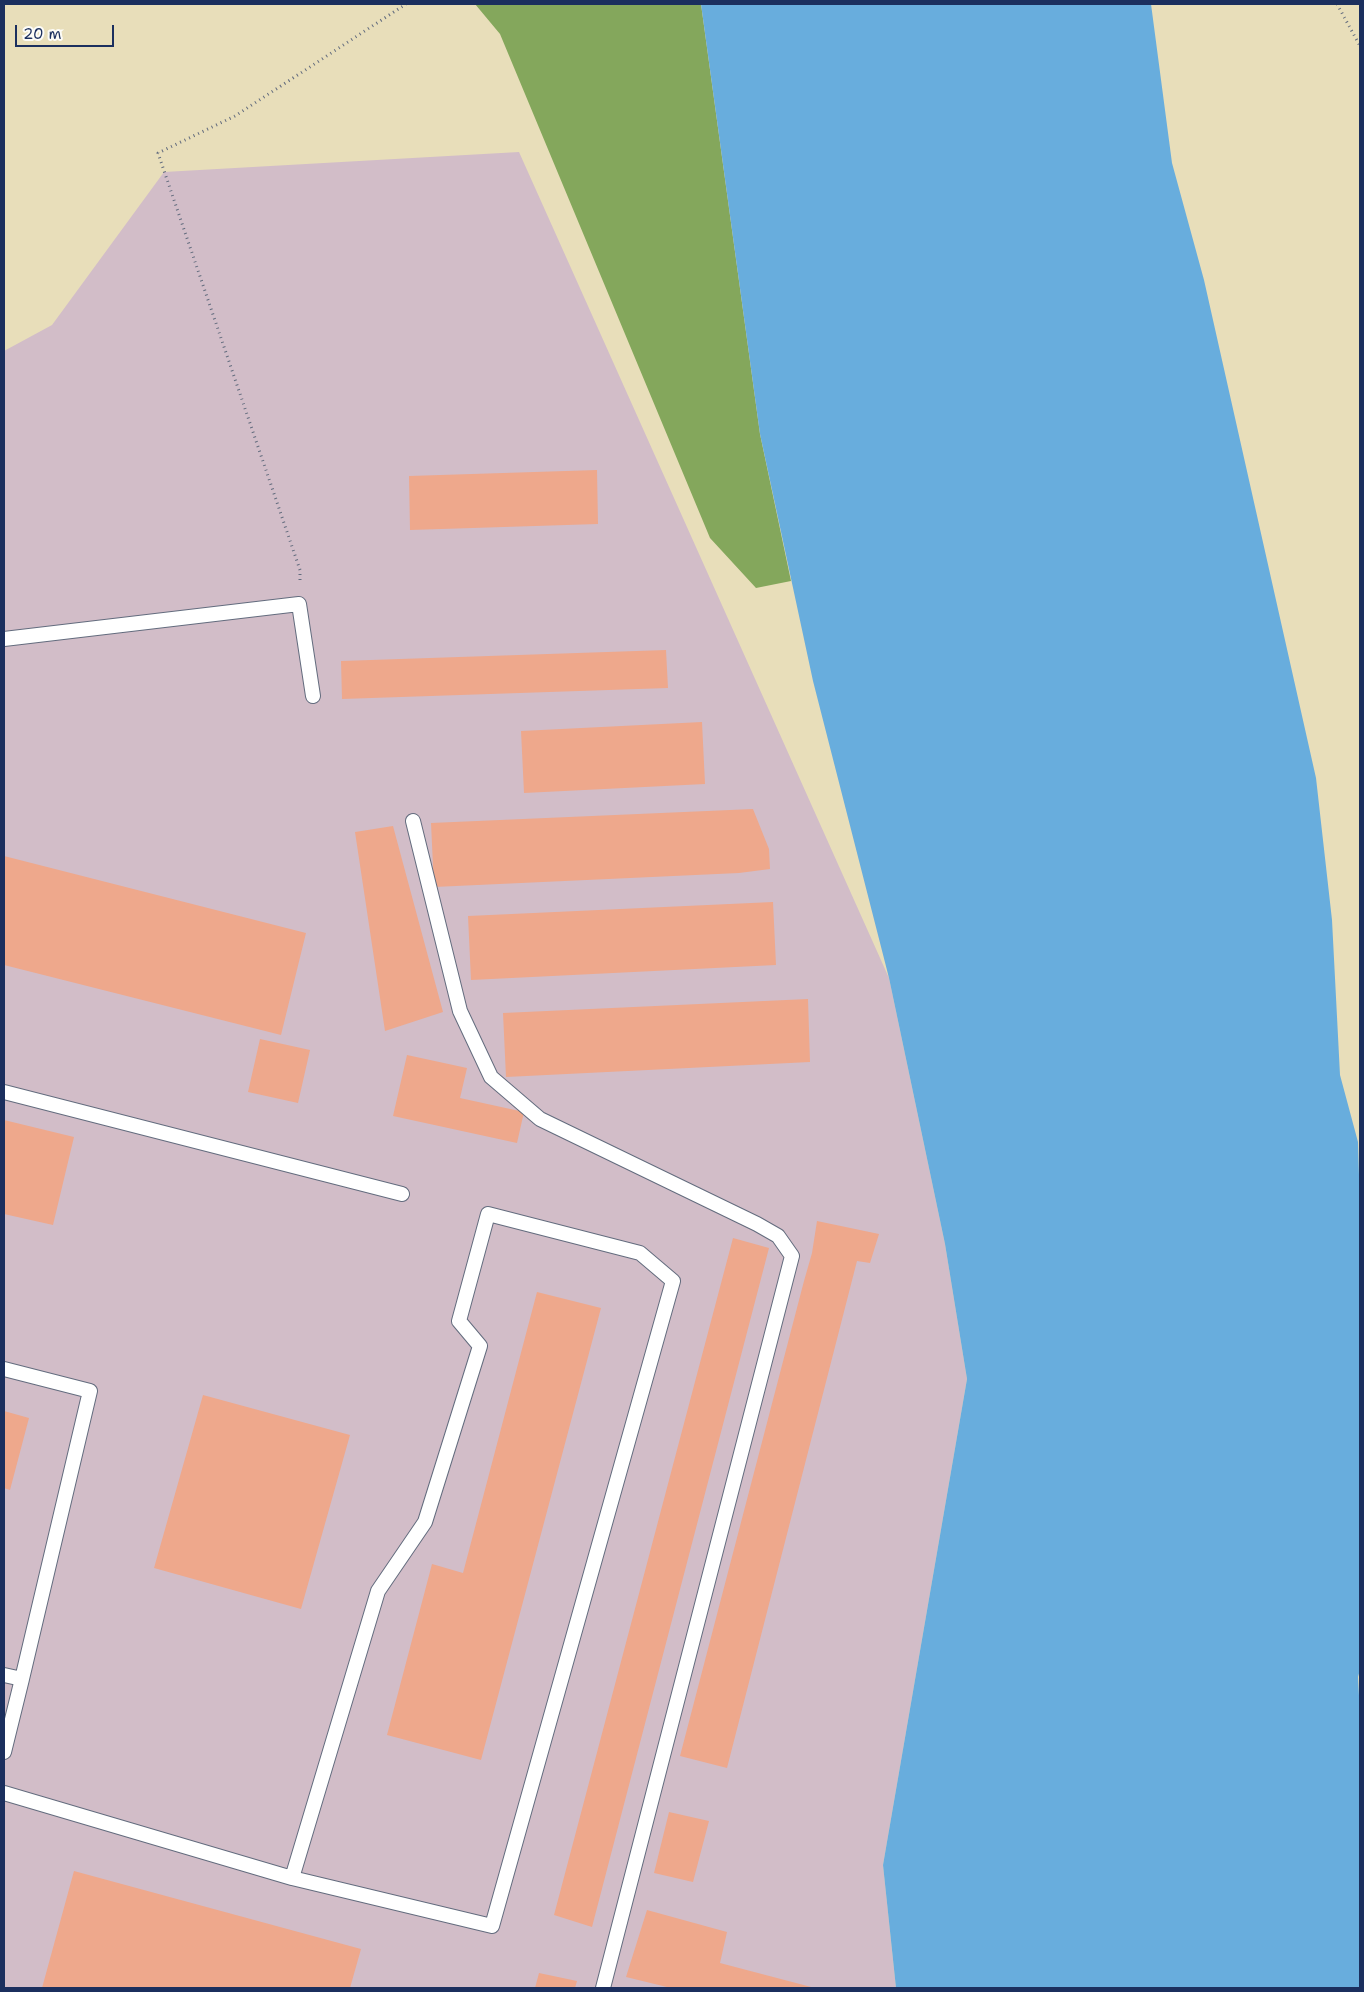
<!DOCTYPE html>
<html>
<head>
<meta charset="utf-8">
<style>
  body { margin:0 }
  #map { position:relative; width:1364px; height:1992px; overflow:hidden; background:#e8deba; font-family:"Shantell Sans",sans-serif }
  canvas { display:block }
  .frame { position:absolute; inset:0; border:5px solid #1b2f5e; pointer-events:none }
  .scale { position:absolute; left:15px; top:25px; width:99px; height:22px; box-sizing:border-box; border:2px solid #1b2f5e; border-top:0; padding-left:6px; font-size:15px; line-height:18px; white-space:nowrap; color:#1b2f5e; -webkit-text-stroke:4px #fdfcf7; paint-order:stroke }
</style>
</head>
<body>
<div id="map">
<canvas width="1364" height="1992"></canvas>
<div class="frame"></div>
<div class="scale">20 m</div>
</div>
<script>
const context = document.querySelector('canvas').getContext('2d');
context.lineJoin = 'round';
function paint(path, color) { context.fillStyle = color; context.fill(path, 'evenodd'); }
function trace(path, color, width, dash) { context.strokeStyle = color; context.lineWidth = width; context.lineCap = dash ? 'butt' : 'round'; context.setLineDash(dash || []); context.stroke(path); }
paint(new Path2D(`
  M519,152L889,978L945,1244L967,1379L883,1865L896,1988H4V351L52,325L164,172Z`), '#d2bdc8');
paint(new Path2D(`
  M475,4H701L760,434L791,581L756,588L710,538L500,34Z`), '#84a75c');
paint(new Path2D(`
  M701,4H1151L1172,163L1204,280L1316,778L1332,920L1340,1075L1358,1142L1360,1208V1670L1358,1677L1360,1714V1988H896L883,1865L967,1379L945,1244L889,978L813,681L760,434Z`), '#68addd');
paint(new Path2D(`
  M597,470L598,524L410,530L409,476Z
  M666,650L668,688L342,699L341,661Z
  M702,722L705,784L524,793L521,731Z
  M753,809L769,849L770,869L739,873L434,887L431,823Z
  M393,826L443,1012L385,1031L355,832Z
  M4,856L306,933L281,1035L4,965Z
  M773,902L776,965L471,980L468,916Z
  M808,999L810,1062L506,1077L503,1013Z
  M260,1039L310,1050L298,1103L248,1092Z
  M407,1055L467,1068L460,1098L524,1112L517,1143L393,1116Z
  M4,1120L74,1137L53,1225L4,1214Z
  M817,1221L879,1234L870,1263L857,1261L727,1768L680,1756L804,1281L812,1253Z
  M733,1238L769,1248L592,1927L554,1915Z
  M537,1292L601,1308L481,1760L387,1735L432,1564L463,1573Z
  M203,1395L350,1435L301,1609L154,1568Z
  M4,1411L29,1418L10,1490L4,1488Z
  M669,1812L709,1821L693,1882L654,1873Z
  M74,1871L361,1949L350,1988H42Z
  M647,1910L727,1932L720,1963L815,1988H671L626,1977Z
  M539,1973L577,1981L575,1988H535Z`), '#eea88c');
const service = new Path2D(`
  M4,639L299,604L313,696
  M413,821L460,1011L491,1077L540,1119L757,1224L778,1236L792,1256L603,1988
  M4,1092L402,1194
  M4,1369L90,1391L22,1679
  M4,1675L22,1679L4,1752
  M4,1793L292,1878L378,1591L425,1522L480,1346L459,1321L488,1214L640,1253L673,1281L492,1926L292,1878`);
trace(service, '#636c7e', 16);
trace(new Path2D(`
  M1337,4L1360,46
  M300,580V570L158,153L235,116L406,4`), '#636c7e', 3, [1, 4]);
trace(service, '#fff', 14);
</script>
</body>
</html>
